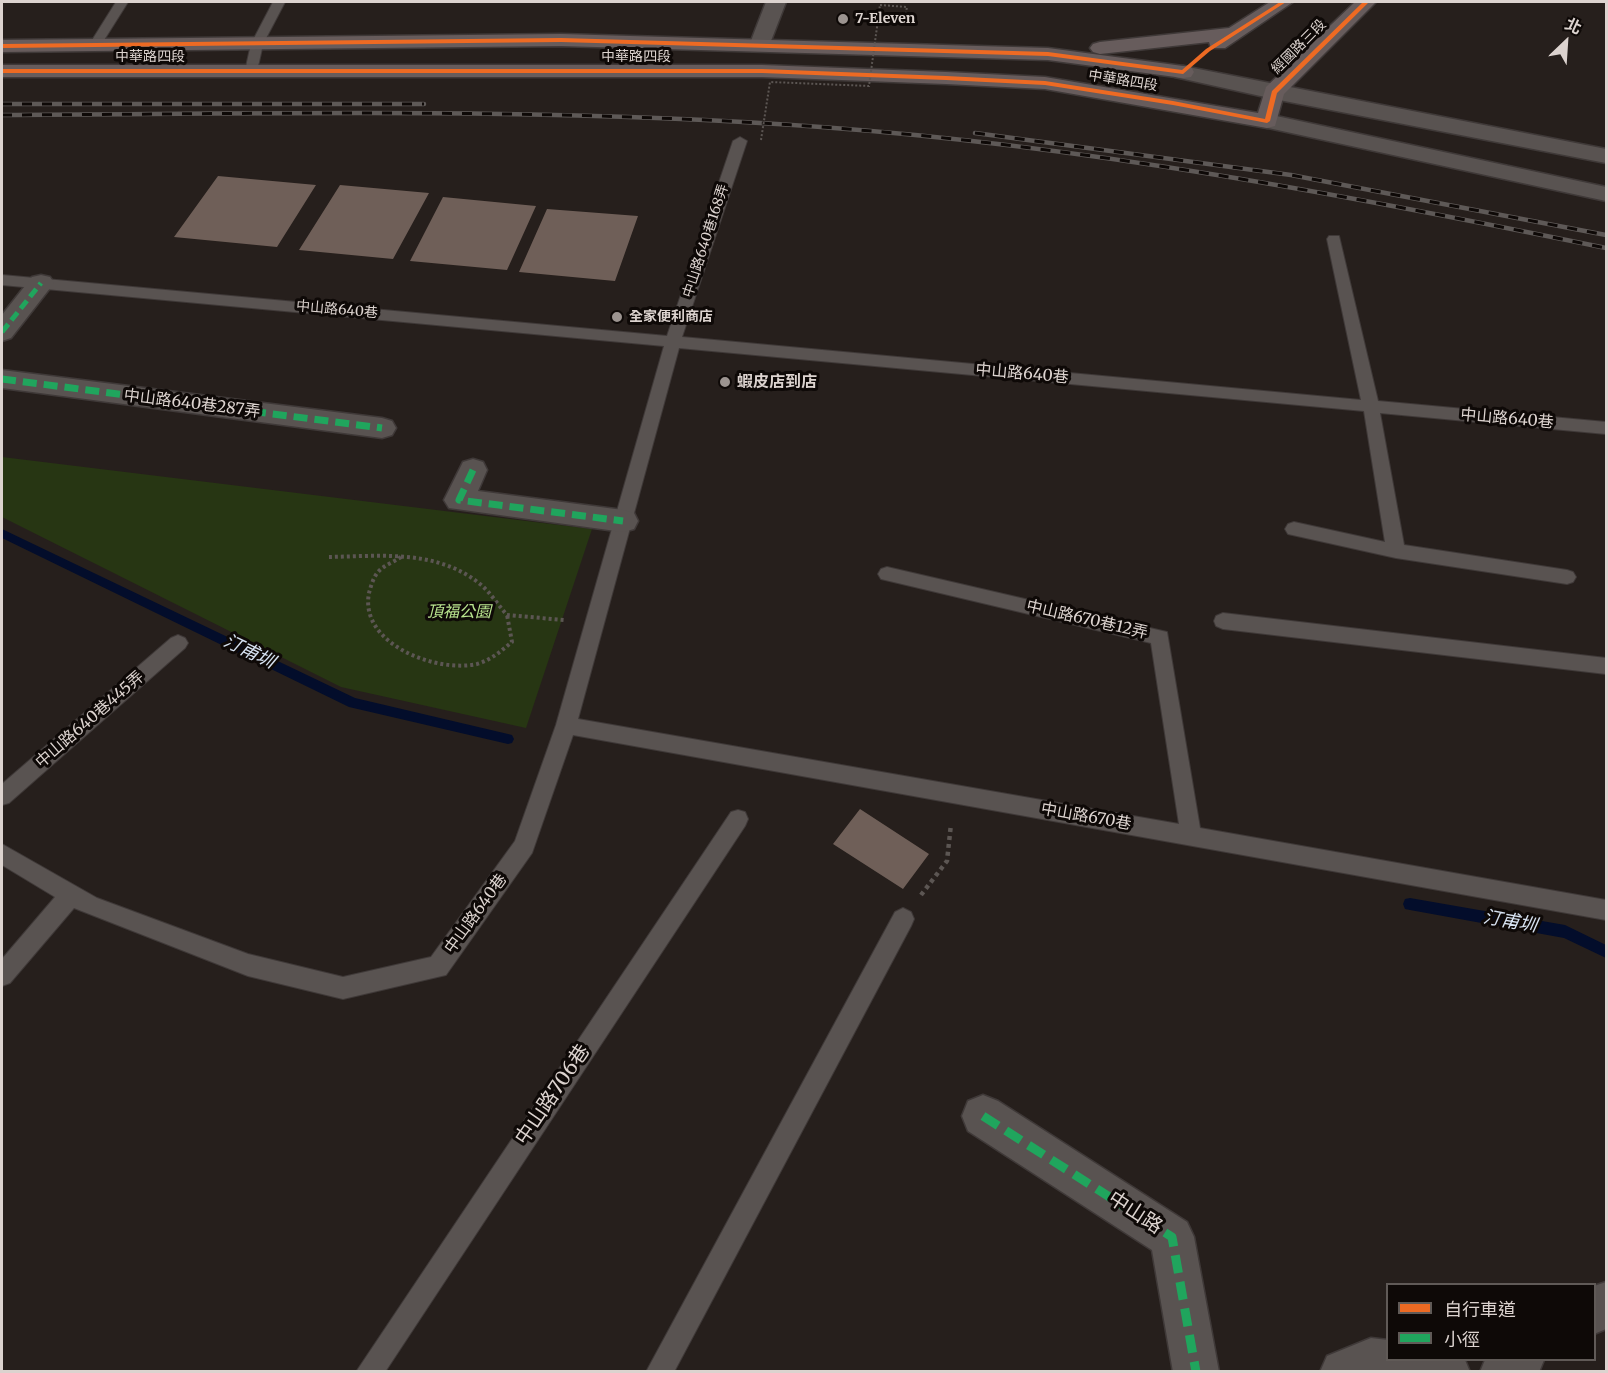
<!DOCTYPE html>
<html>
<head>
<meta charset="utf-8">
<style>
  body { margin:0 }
  #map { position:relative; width:1608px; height:1373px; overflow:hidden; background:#261f1c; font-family:Merriweather,"Noto Sans TC",serif }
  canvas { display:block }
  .frame { position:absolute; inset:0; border:3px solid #dcd3cf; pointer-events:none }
  .legend { position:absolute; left:1386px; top:1283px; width:210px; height:78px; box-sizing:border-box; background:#0e0907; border:2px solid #605a57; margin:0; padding:8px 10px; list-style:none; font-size:18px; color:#dcd3cf }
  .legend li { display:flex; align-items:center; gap:12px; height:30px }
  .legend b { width:30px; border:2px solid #605a57 }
  .north { position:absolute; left:1536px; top:12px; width:60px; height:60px; -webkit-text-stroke:4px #0e0907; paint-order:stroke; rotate:25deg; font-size:16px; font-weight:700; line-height:24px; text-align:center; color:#dcd3cf }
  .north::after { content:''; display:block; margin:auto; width:21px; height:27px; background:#dcd3cf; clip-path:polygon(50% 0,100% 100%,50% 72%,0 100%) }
</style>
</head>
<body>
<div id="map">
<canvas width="1608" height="1373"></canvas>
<div class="frame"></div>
<ul class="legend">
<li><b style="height:8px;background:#ed6a23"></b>自行車道</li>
<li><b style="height:8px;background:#20a55d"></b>小徑</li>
</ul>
<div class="north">北</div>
</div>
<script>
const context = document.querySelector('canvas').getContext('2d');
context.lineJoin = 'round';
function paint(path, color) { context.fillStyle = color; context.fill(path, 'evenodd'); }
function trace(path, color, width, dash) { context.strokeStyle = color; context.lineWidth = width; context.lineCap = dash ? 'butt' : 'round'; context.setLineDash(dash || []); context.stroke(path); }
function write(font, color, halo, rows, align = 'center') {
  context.font = font + ' Merriweather,"Noto Sans TC",serif'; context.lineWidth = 6; context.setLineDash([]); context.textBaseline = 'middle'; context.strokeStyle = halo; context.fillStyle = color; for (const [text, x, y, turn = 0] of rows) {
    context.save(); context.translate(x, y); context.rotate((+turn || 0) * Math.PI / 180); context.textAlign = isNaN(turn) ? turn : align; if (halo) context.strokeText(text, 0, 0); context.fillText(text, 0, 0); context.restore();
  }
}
paint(new Path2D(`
  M2,457L592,529L526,728L341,687L2,517Z`), '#273613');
paint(new Path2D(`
  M2,529L355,698L508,734L512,735L514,739L512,743L508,744L349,707L2,538Z
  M1410,898L1565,925L1606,945V958L1564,938L1410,910L1405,909L1403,904L1405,899Z`), '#030d2b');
paint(new Path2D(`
  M218,176L316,185L277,247L174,237Z
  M340,185L429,193L393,259L299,250Z
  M443,197L536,206L507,270L410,261Z
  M547,209L638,216L615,281L519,272Z
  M860,809L929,854L903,889L833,844Z`), '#6f5f58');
const service = new Path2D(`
  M116,2H128L99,48H91L89,45Z
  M273,2H285L263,44L257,71L251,75L247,74L245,71L251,44Z
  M740,137L747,141L682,337L1361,400L1327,239L1329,236H1339L1378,401L1606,422V434L1380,413L1404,545L1567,570L1573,572L1576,577L1573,582L1567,584L1396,558L1288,534L1285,529L1288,524L1294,522L1385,542L1364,411L679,348L578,719L1179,824L1151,643L881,579L878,574L881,569L887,567L1167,632L1200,828L1606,900V920L573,735L532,853L446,975L343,999L248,976L74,908L10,983L2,986V959L55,897L2,865V844L97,898L248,954L343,977L431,957L515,841L556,725L664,346L2,285V275L667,336L733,141Z
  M1223,613L1606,658V674L1223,629L1216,626L1214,621L1216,616Z
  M178,635L185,638L188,643L185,648L9,803L2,805V784L171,638Z
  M738,810L745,812L748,819L745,826L385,1372H356L731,812Z
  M903,908L911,912L914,919L911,926L674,1372H646L895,912Z`);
const minor = new Path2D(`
  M766,2H786L769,46L766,50H752L749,46Z
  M41,275L50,277L54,283L11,338L2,341V315L32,277Z
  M2,370L382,418L392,421L396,428L392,435L382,438L2,388Z
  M473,459L483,462L487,470L478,491L623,510L634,513L638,521L634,529L623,532L449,508L444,500L463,462Z
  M983,1095L998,1101L1187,1222L1194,1237L1219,1372H1173L1152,1250L968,1131L962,1116L968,1101Z
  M1606,1282V1329L1594,1334V1286Z
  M1371,1338L1388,1340V1360H1465L1470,1372H1320L1327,1356Z
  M1485,1360H1544L1539,1372H1480Z`);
const tertiary = new Path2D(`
  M1183,66L1606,149V163L1274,99L1175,77L1172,72L1175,67Z
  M1267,114L1606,187V201L1259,126L1256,121L1259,116Z`);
const primary = new Path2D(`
  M1270,2H1293L1225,48H1211L1209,42L1100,54L1093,52L1090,48L1093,44L1100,42L1229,28Z
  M1355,2H1376L1284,94L1275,126L1267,128L1045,89L946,84L762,77H2V65H762L946,72L1045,77L1258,113L1266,87Z
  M561,34L1048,48L1183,66L1191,67L1194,72L1191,77L1183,78L1048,60L561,46L2,52V40Z`);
trace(service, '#3f3938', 2);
trace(minor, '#3f3938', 3);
trace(tertiary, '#3f3938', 3);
trace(primary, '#3f3938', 3);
trace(new Path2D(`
  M880,5L907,7L904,22`), '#5c5653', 2, [2, 2]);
trace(new Path2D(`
  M329,557C380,556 437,549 480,584C490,592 498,605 507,615L564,620
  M401,557C394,562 384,565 378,572C373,578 371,586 369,593C359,644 436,673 477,664C491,660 501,651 512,642L507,615`), '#5c5653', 4, [3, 3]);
trace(new Path2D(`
  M921,895L947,861L951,824`), '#5c5653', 4.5, [4, 4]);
paint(service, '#595351');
paint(minor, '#595351');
paint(tertiary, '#595351');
paint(primary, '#675c5c');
const rail = new Path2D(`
  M2,104H424
  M2,115C275,114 549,107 821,127C1086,146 1346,195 1606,248
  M975,133L1291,175L1606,235`);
trace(rail, '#5e5957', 4.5);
trace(rail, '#0e0907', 3, [10]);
trace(new Path2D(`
  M761,140L770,82L869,86L880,5`), '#5c5653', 2, [2, 2]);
trace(new Path2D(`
  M2,332L41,283`), '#20a55d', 5, [10, 5]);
trace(new Path2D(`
  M2,379L382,428
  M473,470L459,500L623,521`), '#20a55d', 7, [14, 7]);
trace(new Path2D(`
  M983,1116L1172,1237L1196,1372`), '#20a55d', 9, [18, 9]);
paint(new Path2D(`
  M1280,2H1286L1210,51L1183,74L1048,56L561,42L2,48V44L561,38L1048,52L1182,70L1206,49Z
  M1363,2H1369L1277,93L1270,121L1267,123L1173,105L1045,85L946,80L762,73H2V69H762L946,76L1045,81L1173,101L1265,119L1272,91Z`), '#ed6a23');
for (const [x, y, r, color] of [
  [843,19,6,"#9c9490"],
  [617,317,6,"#9c9490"],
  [725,382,6,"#9c9490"]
]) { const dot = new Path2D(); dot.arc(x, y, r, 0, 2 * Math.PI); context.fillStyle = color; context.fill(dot); trace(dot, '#0e0907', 2); }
write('bold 14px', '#dcd3cf', '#0e0907', [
  ["7-Eleven",855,19],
  ["全家便利商店",629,317]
], 'left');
write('14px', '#dcd3cf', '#0e0907', [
  ["經國路三段",1299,47,-45],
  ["中華路四段",150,57],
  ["中華路四段",636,57],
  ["中華路四段",1123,81,9],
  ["中山路640巷168弄",706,241,-72],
  ["中山路640巷",337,310,5]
]);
write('16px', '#dcd3cf', '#0e0907', [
  ["中山路640巷",1022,374,5],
  ["中山路640巷287弄",192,404,7],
  ["中山路640巷",1507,419,5],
  ["中山路670巷12弄",1087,620,13],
  ["中山路640巷445弄",90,720,-41],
  ["中山路670巷",1086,817,10],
  ["中山路640巷",476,914,-54]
]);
write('bold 16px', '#dcd3cf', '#0e0907', [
  ["蝦皮店到店",737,382]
], 'left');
write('italic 16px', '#b9e58f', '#0e0907', [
  ["頂福公園",459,612]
]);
write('italic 18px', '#d7e3f2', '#0e0907', [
  ["汀甫圳",249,652,26],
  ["汀甫圳",1510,922,10]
]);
write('20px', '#dcd3cf', '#0e0907', [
  ["中山路706巷",553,1095,-56],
  ["中山路",1135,1213,33]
]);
</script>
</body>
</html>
